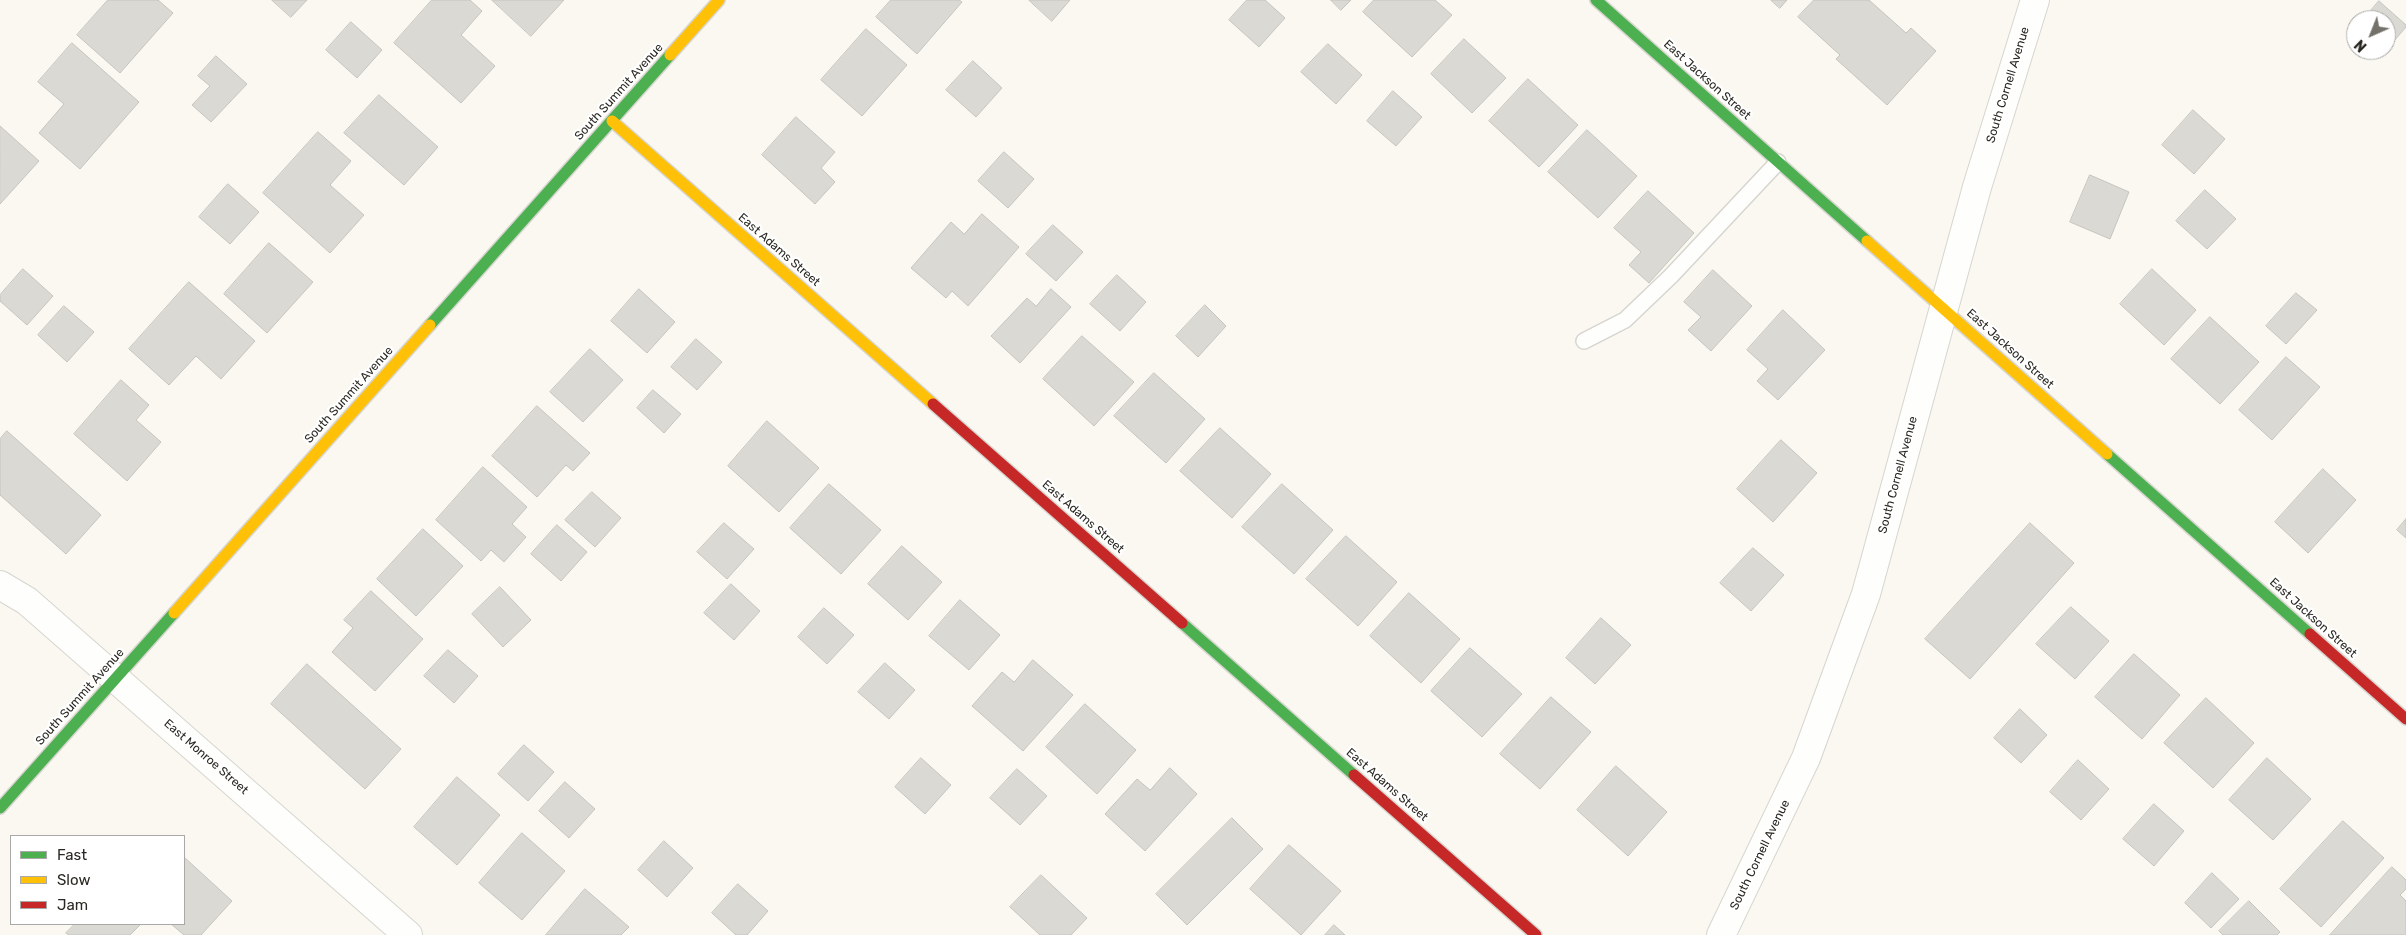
<!DOCTYPE html>
<html>
<head>
<meta charset="utf-8">
<style>
  body { margin:0 }
  #map { position:relative; width:2406px; height:935px; overflow:hidden; background:#faf8f1; font-family:Rubik,sans-serif }
  canvas { display:block }
  .legend { position:absolute; left:10px; top:835px; width:175px; height:90px; box-sizing:border-box; background:#fff; border:1px solid #aaa9a7; margin:0; padding:6px 9px; list-style:none; font-size:15px; color:#2a2822 }
  .legend li { display:flex; align-items:center; gap:10px; height:25px }
  .legend b { width:25px; border:1px solid #aaa9a7 }
  .north { position:absolute; left:2346px; top:10px; width:50px; height:50px; box-sizing:border-box; background:#fff; border:1px solid #aaa9a7; border-radius:50%; rotate:224deg; font-size:14px; font-weight:700; line-height:20px; text-align:center; color:#2a2822 }
  .north::after { content:''; display:block; margin:auto; width:18px; height:22px; background:#73716a; clip-path:polygon(50% 0,100% 100%,50% 72%,0 100%) }
</style>
</head>
<body>
<div id="map">
<canvas width="2406" height="935"></canvas>
<ul class="legend">
<li><b style="height:6px;background:#4caf50"></b>Fast</li>
<li><b style="height:6px;background:#ffc107"></b>Slow</li>
<li><b style="height:6px;background:#c62828"></b>Jam</li>
</ul>
<div class="north">N</div>
</div>
<script>
const context = document.querySelector('canvas').getContext('2d');
context.lineJoin = 'round';
function paint(path, color) { context.fillStyle = color; context.fill(path, 'evenodd'); }
function trace(path, color, width, dash) { context.strokeStyle = color; context.lineWidth = width; context.lineCap = dash ? 'butt' : 'round'; context.setLineDash(dash || []); context.stroke(path); }
function write(font, color, halo, rows, align = 'center') {
  context.font = font + ' Rubik,sans-serif'; context.lineWidth = 4.5; context.setLineDash([]); context.textBaseline = 'middle'; context.strokeStyle = halo; context.fillStyle = color; for (const [text, x, y, turn = 0] of rows) {
    context.save(); context.translate(x, y); context.rotate((+turn || 0) * Math.PI / 180); context.textAlign = isNaN(turn) ? turn : align; if (halo) context.strokeText(text, 0, 0); context.fillText(text, 0, 0); context.restore();
  }
}
const building = new Path2D(`
  M108,0H158L173,13L120,73L77,35Z
  M272,0H307L291,17Z
  M432,0H470L482,11L461,35L495,66L461,103L394,43Z
  M492,0H564L531,36Z
  M891,0H959L962,2L917,54L876,17Z
  M1029,0H1070L1052,21Z
  M1247,0H1265L1285,18L1259,47L1229,20Z
  M1331,0H1351L1341,10Z
  M1374,0H1435L1452,15L1412,57L1363,12Z
  M1771,0H1787L1780,8Z
  M1814,0H1869L1906,33L1911,28L1936,51L1887,105L1836,59L1840,55L1798,17Z
  M2379,1L2406,25V27L2381,56L2374,50H2386V20H2363Z
  M351,22L382,50L357,78L326,50Z
  M866,29L907,65L862,116L821,80Z
  M1464,39L1506,78L1472,113L1431,74Z
  M72,43L139,102L80,169L39,133L64,104L38,82Z
  M1328,44L1362,75L1336,104L1301,72Z
  M216,56L247,84L211,122L192,105L210,86L198,76Z
  M973,61L1002,88L976,117L946,90Z
  M1528,79L1578,125L1539,167L1489,121Z
  M1393,91L1422,117L1396,146L1367,121Z
  M379,95L438,147L404,185L344,133Z
  M2193,110L2225,139L2194,174L2162,145Z
  M796,117L835,152L821,168L835,182L815,204L762,155Z
  M0,126L39,161L0,204Z
  M1587,130L1637,176L1598,218L1548,172Z
  M318,132L351,161L330,185L364,215L330,253L263,193Z
  M1004,152L1034,179L1008,208L978,181Z
  M2090,175L2129,192L2110,239L2070,222Z
  M228,184L259,212L230,244L199,217Z
  M2205,190L2236,219L2207,249L2176,221Z
  M1648,191L1694,233L1649,283L1629,265L1641,252L1614,228Z
  M982,214L1019,247L968,306L952,291L946,298L911,268L951,222L964,234Z
  M1053,225L1083,252L1056,281L1026,254Z
  M269,243L313,282L267,333L224,294Z
  M23,269L53,296L27,325L0,301V295Z
  M2152,269L2196,310L2164,345L2120,304Z
  M1713,270L1752,306L1711,351L1688,330L1701,317L1684,302Z
  M1117,275L1146,302L1120,331L1090,304Z
  M189,282L255,341L221,379L196,356L169,385L129,349Z
  M639,289L675,322L647,353L611,321Z
  M1051,289L1071,307L1020,363L991,336L1027,298L1036,306Z
  M2296,293L2317,310L2286,344L2266,326Z
  M1205,305L1226,326L1198,357L1176,336Z
  M64,306L94,332L67,362L38,335Z
  M1783,310L1825,350L1778,400L1757,381L1768,369L1747,350Z
  M2210,317L2259,362L2220,404L2171,359Z
  M1082,336L1134,382L1094,426L1043,379Z
  M696,339L722,362L697,390L671,367Z
  M590,349L623,380L583,422L550,392Z
  M2286,357L2320,387L2272,440L2239,410Z
  M1154,373L1205,419L1166,463L1114,416Z
  M121,380L149,405L136,420L161,442L127,481L74,434Z
  M653,390L681,414L664,433L637,408Z
  M537,406L590,453L573,471L566,465L537,497L492,456Z
  M767,421L819,468L779,512L728,466Z
  M1220,428L1271,474L1232,518L1180,471Z
  M7,431L101,515L66,554L0,495V439Z
  M1781,440L1817,473L1773,522L1737,489Z
  M483,467L527,507L512,524L526,537L504,562L491,550L481,561L436,520Z
  M2323,469L2356,500L2308,553L2275,522Z
  M829,484L881,530L841,574L790,528Z
  M1282,484L1333,530L1294,574L1242,527Z
  M592,492L621,518L595,547L565,520Z
  M2406,519V538L2397,530Z
  M724,523L754,549L727,579L697,552Z
  M2030,523L2074,563L1970,679L1925,639Z
  M557,525L587,552L561,581L531,554Z
  M423,529L463,566L416,616L377,579Z
  M1346,536L1397,582L1358,626L1306,579Z
  M902,546L942,582L908,620L868,584Z
  M1753,548L1784,575L1751,611L1720,583Z
  M731,584L760,611L734,640L704,613Z
  M500,587L531,620L503,647L472,614Z
  M371,591L423,639L375,691L332,652L353,628L344,620Z
  M1409,593L1460,639L1421,683L1370,636Z
  M960,600L1000,635L969,670L929,636Z
  M2071,607L2109,641L2075,679L2036,644Z
  M824,608L854,635L827,664L798,637Z
  M1601,618L1631,645L1595,684L1566,658Z
  M1470,648L1522,694L1482,737L1431,691Z
  M448,650L478,676L454,703L424,676Z
  M2134,654L2180,695L2142,739L2095,697Z
  M1033,660L1073,695L1023,751L972,706L1002,672L1014,682Z
  M885,663L915,690L889,719L858,692Z
  M307,664L401,749L365,789L271,704Z
  M1551,697L1591,732L1540,789L1500,754Z
  M2206,698L2254,743L2213,788L2164,743Z
  M1085,704L1136,750L1097,794L1046,747Z
  M2020,709L2047,735L2021,763L1994,738Z
  M524,745L554,772L528,801L498,774Z
  M921,758L951,785L925,814L895,787Z
  M2267,758L2311,799L2273,840L2229,800Z
  M2078,760L2109,789L2081,820L2050,792Z
  M1616,766L1667,812L1628,856L1577,810Z
  M1170,768L1197,794L1145,851L1105,814L1137,779L1150,790Z
  M1017,769L1047,796L1020,825L990,798Z
  M457,777L500,815L457,865L414,827Z
  M565,782L595,809L569,838L539,811Z
  M2154,804L2184,831L2154,866L2123,839Z
  M1232,818L1263,849L1187,925L1156,894Z
  M2343,821L2384,858L2321,927L2280,889Z
  M522,833L565,871L522,920L479,883Z
  M664,841L693,868L667,897L638,870Z
  M1289,845L1341,891L1301,935L1250,889Z
  M184,857L232,901L201,935H184L171,924H184Z
  M2392,867L2406,880V889L2400,895L2406,901V935H2330Z
  M2212,873L2239,899L2211,928L2185,903Z
  M1041,875L1087,918L1071,935H1040L1010,907Z
  M738,884L768,911L747,935H736L712,913Z
  M585,889L629,927L621,935H546Z
  M2249,901L2280,932L2277,935H2223L2219,931Z
  M75,924H141L130,935H69L66,933Z
  M1334,925L1345,935H1325Z`);
paint(building, '#dbd9d3');
trace(building, '#c6c4be', 1);
const lane = new Path2D(`
  M1584,341L1625,320L1671,276L1778,162`);
const street = new Path2D(`
  M0,585L27,601L408,935
  M1721,935L1806,758L1866,594L1977,187L2035,0`);
const fast = new Path2D(`
  M1596,0L1867,241
  M430,325L670,55
  M2107,454L2310,634
  M1182,623L1354,775
  M0,808L174,613`);
const slow = new Path2D(`
  M670,55L719,0
  M612,121L933,404
  M1867,241L2107,454
  M174,613L430,325`);
const jam = new Path2D(`
  M933,404L1182,623
  M2310,634L2406,719
  M1354,775L1536,935`);
trace(lane, '#d7d5cf', 18);
trace(street, '#d7d5cf', 30);
trace(fast, '#d7d5cf', 14);
trace(slow, '#d7d5cf', 14);
trace(jam, '#d7d5cf', 14);
trace(lane, '#fefefd', 15);
trace(street, '#fefefd', 28);
trace(fast, '#4caf50', 11);
trace(slow, '#ffc107', 11);
trace(jam, '#c62828', 11);
write('12px', '#2a2822', '#fff', [
  ["East Jackson Street",1707,80,42],
  ["South Cornell Avenue",2008,85,-73],
  ["South Summit Avenue",619,92,-48],
  ["East Adams Street",779,250,41],
  ["East Jackson Street",2010,349,42],
  ["South Summit Avenue",349,395,-48],
  ["South Cornell Avenue",1898,475,-75],
  ["East Adams Street",1083,517,41],
  ["East Jackson Street",2313,618,42],
  ["South Summit Avenue",80,697,-48],
  ["East Monroe Street",206,757,41],
  ["East Adams Street",1387,785,41],
  ["South Cornell Avenue",1760,855,-64]
]);
</script>
</body>
</html>
